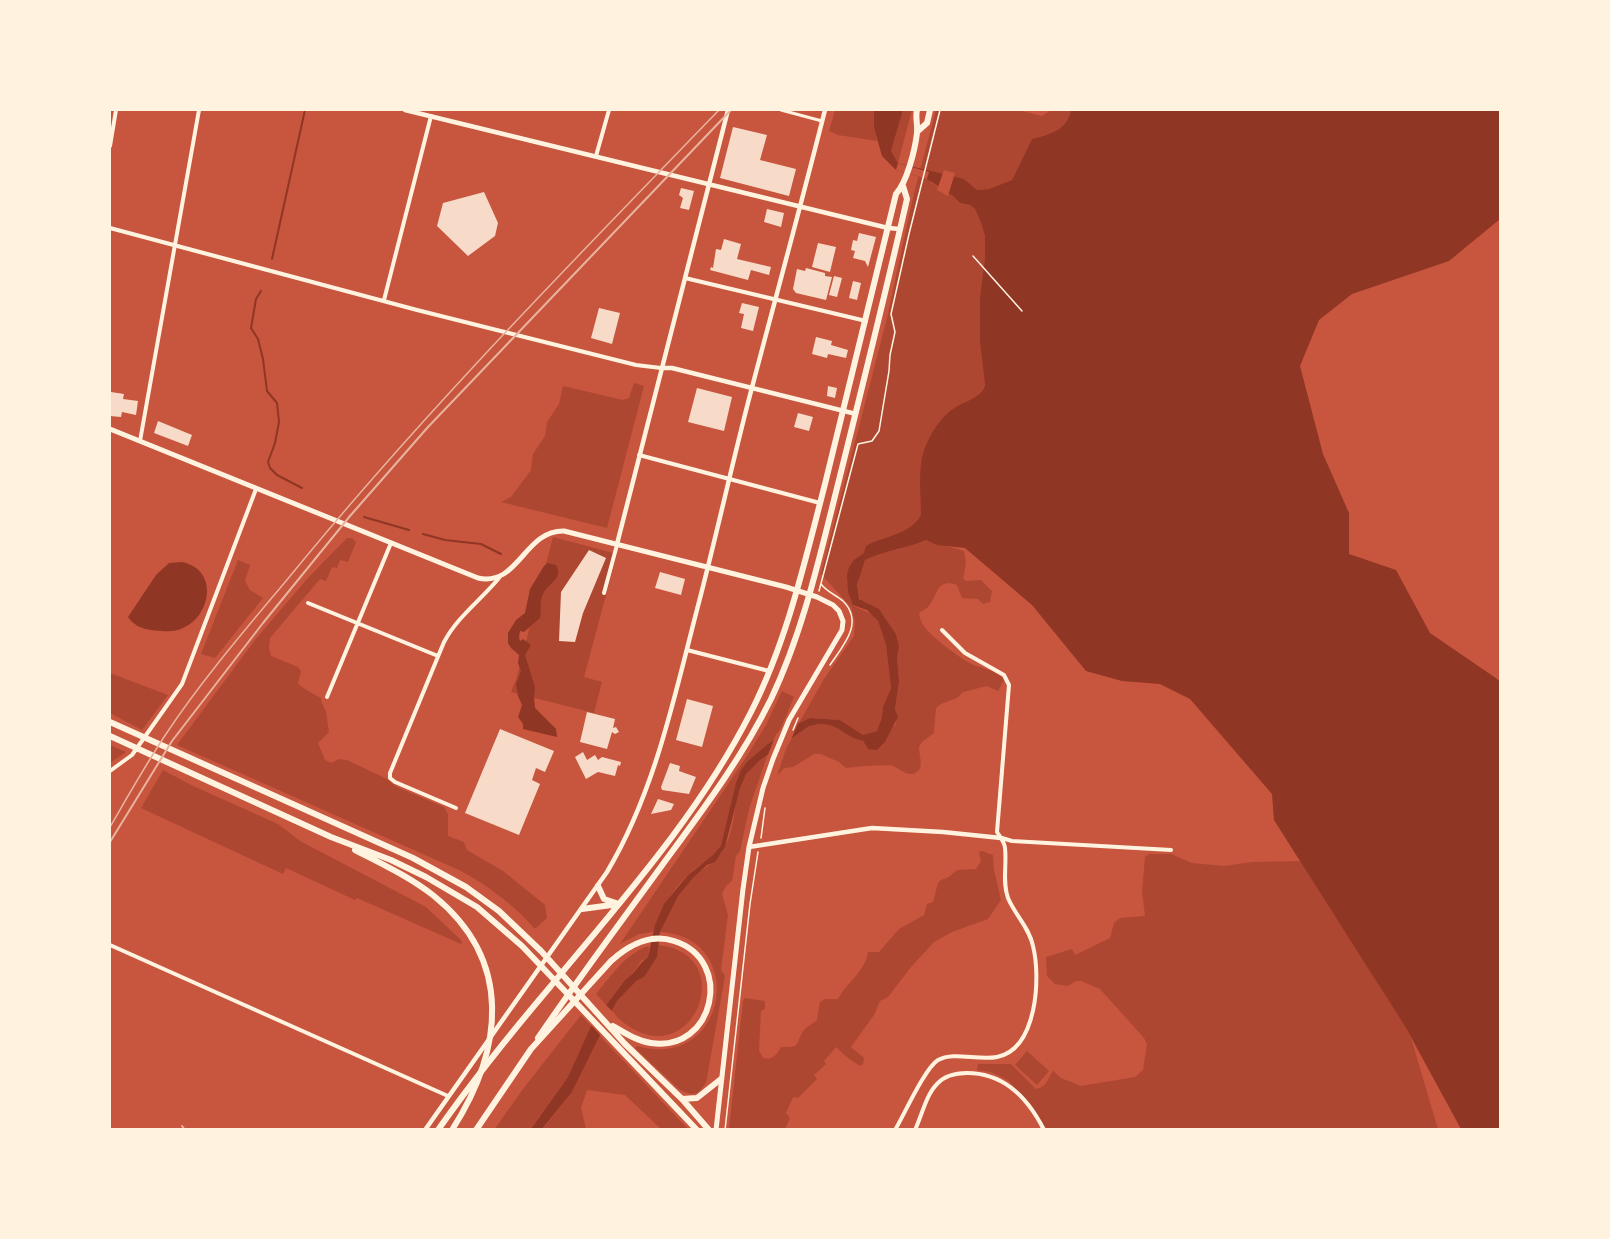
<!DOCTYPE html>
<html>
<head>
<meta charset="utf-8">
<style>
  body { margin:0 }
  #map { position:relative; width:1610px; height:1239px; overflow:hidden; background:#c8553d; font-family:"Source Sans 3",sans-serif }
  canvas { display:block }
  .frame { position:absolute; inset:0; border:111px solid #fff3e0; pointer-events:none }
</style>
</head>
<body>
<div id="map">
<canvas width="1610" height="1239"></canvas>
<div class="frame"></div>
</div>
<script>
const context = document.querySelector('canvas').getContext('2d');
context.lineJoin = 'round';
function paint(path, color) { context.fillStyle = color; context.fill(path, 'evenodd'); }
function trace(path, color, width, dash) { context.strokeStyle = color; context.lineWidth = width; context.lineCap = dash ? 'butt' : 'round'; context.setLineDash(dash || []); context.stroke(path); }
paint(new Path2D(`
  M835,110H874V128L877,141L838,135L829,131Z
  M903,110H912L898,163L891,151Z
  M936,110H1018L1042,116L1051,110H1071C1067,130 1051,134 1032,139L1012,180L989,189L977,190L964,179L930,182L953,196L960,203L970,205L975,209L981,223L985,236V258L980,297V342L985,385L976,398L960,405L921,463V515C910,532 892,538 873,544L878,553L900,549L926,540L964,551L966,563L963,579L967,581L981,580L992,591L990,602L983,604L978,599L962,598L957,585C935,577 938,598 927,608C925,610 921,611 919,613C920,617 921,623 924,626C930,636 964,662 976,666C986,669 997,671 1004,680L998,691L987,686L963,692L957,698L941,704L936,708L934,733L922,742L919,747C919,754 923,765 919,770C910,780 901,769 893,766C888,764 854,767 846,768L839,762L821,754H814L793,767L784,768L779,774L778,773C782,763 785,747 792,738C801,727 820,719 834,726C845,730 851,738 863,741L867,748L885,742L892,728L896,724V712L895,709L899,682L897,657L899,646L896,634L884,616L866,602L862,601C852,589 861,574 865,560L868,559H864L850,588L854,606L873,615L878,621L886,645L891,688L883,707L882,717L877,731L863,735L840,720L810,718L799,723L824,679L854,636L855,621L851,607L821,574L887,318L914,193Z
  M634,383L644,386L607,528L501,502L511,497L531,470L533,454L545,436L547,422L559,404L563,386L623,400L629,398Z
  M553,537L617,554L584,677L602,682L594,713L511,692L516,680Z
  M347,538H352L356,542L348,562L340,560L337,568L332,567L326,581L320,579L270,638L269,648L271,656L298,667L301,671L298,684L308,691L321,698C321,704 325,707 326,712C327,719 328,725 329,732L318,743L325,760L331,763L339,759L347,760L387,779L397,787L444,807L448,814V836L464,842L467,850L503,871L545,905L547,918L536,928H534C513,904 488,886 461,871L177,745L255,640L307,579Z
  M238,560L250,565L245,581L250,590L263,598L215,658L201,654Z
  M110,673L168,695L142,730L110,713Z
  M782,691L794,697C788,710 783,727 774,739C765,751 749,757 741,771C730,792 732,829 721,847C714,857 702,863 693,870C674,887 661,908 653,932L639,934L620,944L745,759L766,725Z
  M110,745L126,752L110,763Z
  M767,756L749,809L740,851L736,856L732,881L726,886L722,894L728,915L721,970L725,976L706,1083L698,1093L690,1094L680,1090L635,1048L637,1046C729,1072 748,936 660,932C667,911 678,892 694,877C704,867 717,862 724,849C743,815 725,780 767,756Z
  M163,770L191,785L278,824L300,841L426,907L462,941L461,944L357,898L355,900L286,868L283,874L141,808Z
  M982,851L993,855L994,870L1001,900L988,919L952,932L934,942L911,967L888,997L880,1001L874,1015L851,1047L864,1058L863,1064L860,1066L848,1058L836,1047L824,1061L826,1064L814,1075L817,1079L798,1098L793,1097L786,1113L790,1118L785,1129H729L743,1001L745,998L765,1001V1009L761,1011L759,1050L763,1058C774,1060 776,1055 781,1047C804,1048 794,1042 805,1029C808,1026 814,1023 817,1020L820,1002L825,999H838C847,982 865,972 868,952H879L899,929L924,915L927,904L933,902L938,883L941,880L949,877L957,870L976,869L981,861L979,852Z
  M1149,854H1171L1192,863L1224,866L1252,862L1301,861L1406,1028L1411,1038L1438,1129H1047L1009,1081L991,1072L977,1070L978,1064H1011L1036,1089C1047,1087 1047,1079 1053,1071L1061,1078L1081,1086L1135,1077L1143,1070L1147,1044L1144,1038L1100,989L1081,981H1076L1068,986L1055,984L1047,976L1046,957L1072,949L1075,955L1110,938L1114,923L1120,918L1145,916L1142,892L1145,857Z
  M658,945C746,954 687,1090 612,1012L617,1001L657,957Z
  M649,946L648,957L641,961L630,977L625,980L607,1006L596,994C610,977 627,952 649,946Z
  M581,1015L591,1026L568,1077L530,1129L494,1130L523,1089Z
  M600,1036L688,1129H661L625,1095L587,1090L581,1108L586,1129L542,1130L572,1092Z
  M1027,1051L1049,1071L1037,1085L1015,1065Z`), '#ae4732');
paint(new Path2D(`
  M874,110H903L891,151L898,163L964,179L977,190L989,189L1012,180L1032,139C1051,134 1067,130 1071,110H1500V219L1449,261L1352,294L1319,320L1300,366L1323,454L1349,513V554L1396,570L1430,633L1500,681V1129H1461L1406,1028L1274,820L1272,794L1190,699L1160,684L1122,681L1086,671L1032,605L965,548L937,545L926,540C906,549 884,550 865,560L857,585L859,599L879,609L896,634L899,646L897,657L899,682L895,709L898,717L885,742L877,750L868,749L863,741C839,735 837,718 809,726L759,761L746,774L740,788L725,847L715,862L707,865L693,878L678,896L660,932L657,957L644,977L636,981L617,1001L572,1092L542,1129L530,1130L568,1077L591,1026L625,980C635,974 639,963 648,957L655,925L664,904L688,875L713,855L721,846L736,783L741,770L748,761L768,744L799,723L810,718L840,720L863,735L877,731L882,717L883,707L891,688L886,645L878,621L867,610L853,605L848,592L847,575L849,567L854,560L864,553L866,546C886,535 908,536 921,515C921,498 919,480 921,464C923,445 937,420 953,409C966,400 979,400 985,385L980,342V297L985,258V236L981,223L975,209L970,205L960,203L953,196L927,179L896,170L882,156L874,128Z
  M182,562C220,570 210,617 183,628C174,633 161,631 151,630C142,629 133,625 128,617L156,575L169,563Z
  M547,563L556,565C564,579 548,583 543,594C539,602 542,610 540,618L524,632L520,631L519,637L520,641L523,639L531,645L525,655L535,687L534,697L535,708L556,729L557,737L523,729V724L518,717L522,705L518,696L516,684L521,671L518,663L519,655L511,648L508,643V633L516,620L525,613L530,589L544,566Z`), '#8f3625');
paint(new Path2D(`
  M898,163L929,172L927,179L896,170Z
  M944,170L955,173L948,196L937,190Z
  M800,719L789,744L766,760L776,734Z
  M605,1004L615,1014L603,1038L590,1024Z`), '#c8553d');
trace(new Path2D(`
  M272,259L305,110
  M261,291L256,299L251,328L258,339L263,359L267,391L277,403L279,422L275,443L268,462L270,468L277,475L302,488
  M364,517L409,530
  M423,534L445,540L481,544L501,554`), '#8f3625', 2);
paint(new Path2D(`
  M733,127L767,135L760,160L796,169L789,196L720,178Z
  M681,188L694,191L689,210L680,208L683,198L679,195Z
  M484,192L498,223L495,236L468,256L437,226L443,203Z
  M767,209L784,213L781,227L764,222Z
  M859,233L876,237L868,267L865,261L853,258L855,251L851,250L853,240L857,241Z
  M724,239L741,244L737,259L771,267L769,275L751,270L748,280L710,270L711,267L713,268L716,249L721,250Z
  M818,243L836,247L830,272L812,267Z
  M806,268L825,273V276L832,277L826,300L796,293L793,289L797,269L805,271Z
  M834,276L842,278L837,297L829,295Z
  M853,281L861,283L857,300L849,298Z
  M742,303L759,307L753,331L741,328L744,314L739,313Z
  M599,308L620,313L612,344L591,338Z
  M816,337L832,341L831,345L848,350L846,358L828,354L827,358L812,354Z
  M828,386L837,388L835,398L827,396Z
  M697,388L732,397L724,431L688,422Z
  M111,392L124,394L123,399L138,401L136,415L122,412L121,417L110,416Z
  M798,413L813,417L809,431L794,427Z
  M158,421L192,435L188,446L154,433Z
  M589,550L606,558L583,613L575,642L559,641L561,592Z
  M660,572L685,579L681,595L655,588Z
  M687,699L713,706L702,747L676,740Z
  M587,712L615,719L613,728L616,727L619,732L615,734L612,732L607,749L580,742Z
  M500,729L554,751L545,772L536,768L532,780L540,784L519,835L465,813Z
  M583,752L587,760L595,755L598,760L602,757L621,762L620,766L618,765L615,776L598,772L586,779L575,757Z
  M670,763L680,766L679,771L696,777L689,794L662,790L661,787Z
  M658,799L674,804L671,810L651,814Z`), '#f7dbc8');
trace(new Path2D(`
  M973,256L1022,311
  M821,584C827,592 836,595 843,601C865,623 842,647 830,665
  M819,591L858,444L872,441L879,431L889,371L890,355L895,332L891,314L909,234L940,110
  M793,730L798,718
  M761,838L765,808
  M725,1130L750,904L758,852`), '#fff3e0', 1.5);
trace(new Path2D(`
  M781,110L822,121`), '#fff3e0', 3);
trace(new Path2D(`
  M110,146L116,110
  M596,156L609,110
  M110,228L417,310L636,365L661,368
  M685,278L866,321
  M384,300L431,116
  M140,441L199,110
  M639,455L820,503
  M604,593L617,545
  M308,603L438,656
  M687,650L769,671
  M327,697L391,543
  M110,771L132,755L182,684L256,489
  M456,808L395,782L390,778V773L444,642C458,616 481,600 499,578
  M1002,838L1012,841L1171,850
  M110,945L448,1096
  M895,1130C904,1115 925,1068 938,1060C954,1051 978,1061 997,1057C1037,1049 1041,978 1033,946C1029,927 1015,915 1008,898C1002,881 1007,866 1005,848C1005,843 1000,837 997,832L1009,685L1004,675L965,653L942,630
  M915,1130C922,1115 926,1095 937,1084C945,1075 956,1073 967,1073C1004,1073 1028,1098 1044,1130`), '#fff3e0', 4);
trace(new Path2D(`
  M405,110L888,228L900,229
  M661,368H672L856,414
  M617,544L728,110
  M749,847L872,828L943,832L1001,838
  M425,1130L607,872C656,790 675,693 699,602C717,533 732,464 750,395C775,300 801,205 825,110`), '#fff3e0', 4.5);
trace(new Path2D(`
  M110,429L478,578C519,587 524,530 564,531L786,587L817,597L833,605L839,611L843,621L842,630L789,720L773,759L763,788L749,847L743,889L716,1130`), '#fff3e0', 5);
trace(new Path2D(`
  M918,131L927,123L930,110
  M598,886L604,899L616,903
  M582,909L619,904
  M538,1038C578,979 621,922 663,864C702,811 742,758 771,699C804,630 821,551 840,476C863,384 886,291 907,199L903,186
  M438,1130C473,1080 511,1033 550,987C622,900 700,813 751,712C787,641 805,561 825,484C849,388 872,291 896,194C907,182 915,150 917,133C918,124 915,118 917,110`), '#fff3e0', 6);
trace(new Path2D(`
  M110,722L413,858L466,887L499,911L541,951L625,1044L682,1099L709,1130
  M110,736L331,837L391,860L426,877L477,907L522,946L697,1130
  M355,850C382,864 410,877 434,896C514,961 503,1050 452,1130
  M682,1099L697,1098L721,1079
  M476,1130L531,1049L611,961C629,945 650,933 674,941C735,960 714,1053 651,1043C637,1041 625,1033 613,1026`), '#fff3e0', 6);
trace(new Path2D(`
  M110,827C128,796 146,764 166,734C202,680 245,630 286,581C421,415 571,263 719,110`), '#e9b49f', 1.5);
trace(new Path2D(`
  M110,842L172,741L263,623L350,516L428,427L731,110
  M182,1126L185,1130`), '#e9b49f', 2);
</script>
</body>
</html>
